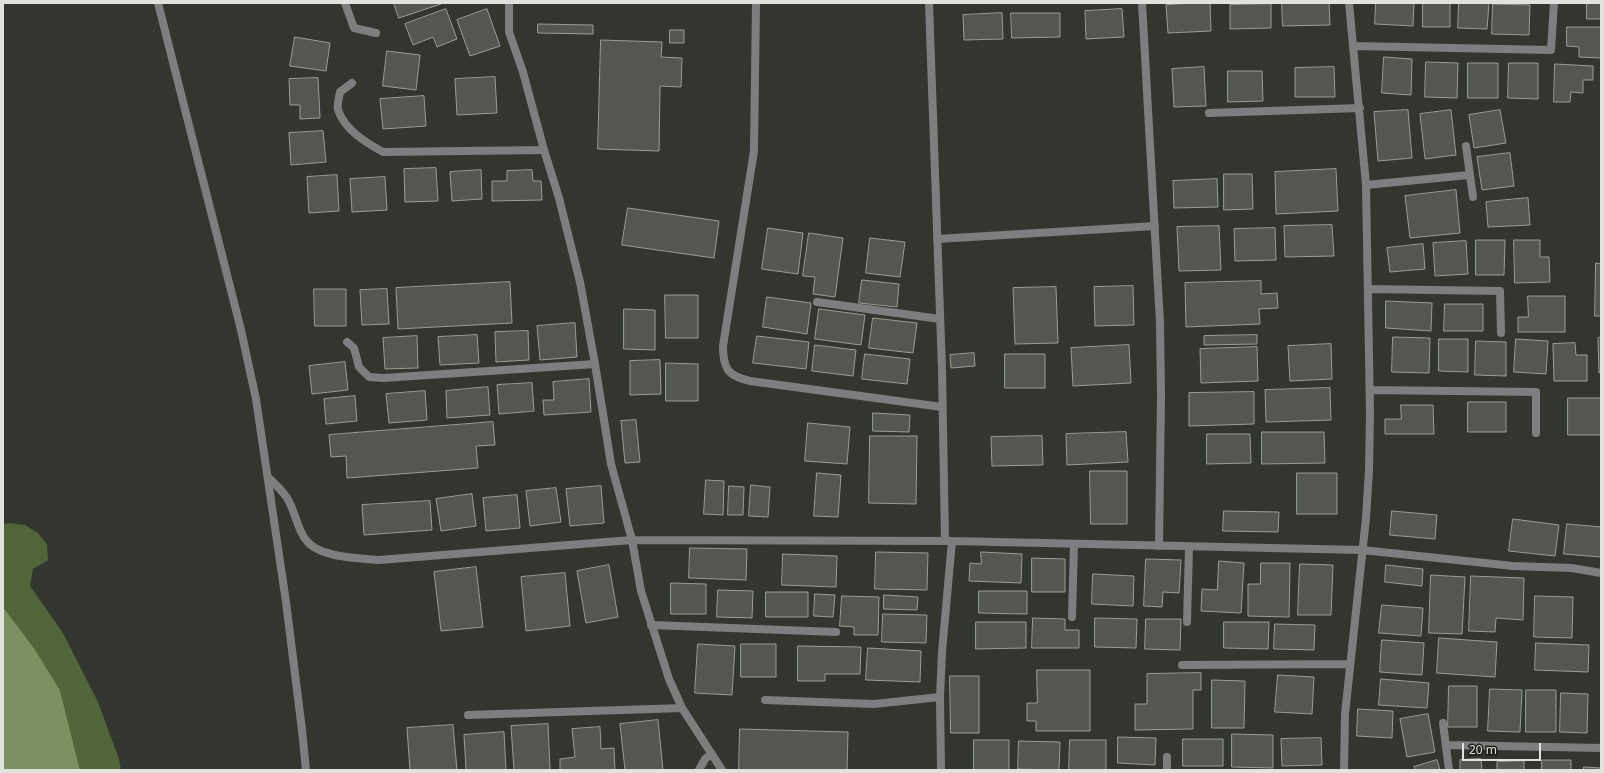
<!DOCTYPE html>
<html>
<head>
<meta charset="utf-8">
<style>
  body { margin:0 }
  #map { position:relative; width:1604px; height:773px; overflow:hidden; background:#32362f; font-family:"Noto Sans",sans-serif }
  canvas { display:block }
  .frame { position:absolute; inset:0; border:4px solid #e0e2de; pointer-events:none }
  .scale { position:absolute; left:1462px; top:743px; width:79px; height:18px; box-sizing:border-box; border:2px solid #e0e2de; border-top:0; padding-left:5px; font-size:12px; line-height:14px; white-space:nowrap; color:#e0e2de; -webkit-text-stroke:3px #1b1d19; paint-order:stroke }
</style>
</head>
<body>
<div id="map">
<canvas width="1604" height="773"></canvas>
<div class="frame"></div>
<div class="scale">20 m</div>
</div>
<script>
const context = document.querySelector('canvas').getContext('2d');
context.lineJoin = 'round';
function paint(path, color) { context.fillStyle = color; context.fill(path, 'evenodd'); }
function trace(path, color, width, dash) { context.strokeStyle = color; context.lineWidth = width; context.lineCap = dash ? 'butt' : 'round'; context.setLineDash(dash || []); context.stroke(path); }
paint(new Path2D(`
  M9,523L25,525L38,533L47,544L48,560L33,569L30,586L63,633L98,702L119,759L121,770H80L60,690L34,648L3,607V524Z`), '#506538');
paint(new Path2D(`
  M3,607L34,648L60,690L80,770H3Z`), '#7a9061');
const building = new Path2D(`
  M394,3H440L441,4L399,18Z
  M1210,3L1211,31L1168,33L1166,5Z
  M1282,3H1329L1330,25L1283,26Z
  M1376,3H1414L1413,26L1375,24Z
  M1423,3H1450V27H1423Z
  M1459,3H1489L1487,29L1458,28Z
  M1587,3H1601V19H1587Z
  M1271,4V28L1230,29V5Z
  M1493,4L1530,5L1529,35L1492,34Z
  M446,9L457,39L437,47L433,37L413,45L405,24Z
  M487,9L500,46L470,56L457,20Z
  M1122,9L1124,37L1086,39L1085,11Z
  M1002,13L1003,39L964,40L963,15Z
  M1011,13H1060V37L1012,38Z
  M538,24L593,25V34L538,33Z
  M1567,27H1601V58L1579,57V47L1567,46Z
  M670,30H684V43H670Z
  M295,37L330,43L326,71L290,66Z
  M601,40L662,42L661,57L682,58L681,87L660,86L659,151L598,149Z
  M387,51L420,55L416,90L383,86Z
  M1384,57L1412,59L1411,95L1382,93Z
  M1426,62L1458,63L1457,98L1425,97Z
  M1468,63H1498V98H1468Z
  M1509,63H1538V99L1508,98Z
  M1555,64L1593,66V80H1583V93L1571,92L1570,102H1554Z
  M1204,67L1206,106L1174,107L1172,69Z
  M1334,67L1335,97H1295V68Z
  M1228,71H1262L1263,101L1228,102Z
  M495,77L497,113L457,115L455,79Z
  M318,78L320,118L300,119V105H290L289,79Z
  M424,96L426,126L383,129L380,99Z
  M1408,110L1412,158L1378,161L1374,112Z
  M1451,110L1456,155L1425,159L1420,114Z
  M1500,110L1506,143L1474,148L1469,115Z
  M323,131L326,162L291,165L289,133Z
  M1510,153L1514,186L1482,190L1477,157Z
  M436,168L438,201L405,202L404,169Z
  M1336,169L1338,211L1276,214L1275,172Z
  M481,170L482,199L452,201L450,172Z
  M532,170L533,181H541L542,200L492,201V181H507V171Z
  M1224,174H1252L1253,209L1224,210Z
  M337,175L339,211L309,213L307,177Z
  M385,177L387,210L352,212L350,179Z
  M1217,179L1218,207L1174,208L1173,181Z
  M1456,190L1460,233L1410,238L1405,196Z
  M1528,198L1530,225L1488,227L1486,202Z
  M628,208L719,221L714,258L622,245Z
  M1332,225L1334,256L1285,257L1284,226Z
  M1219,226L1221,270L1179,271L1177,227Z
  M768,228L803,233L798,274L762,269Z
  M1275,228L1276,260L1235,261L1234,229Z
  M809,233L843,238L835,297L813,294L815,277L803,276Z
  M870,238L905,242L900,277L866,273Z
  M1476,240H1505L1504,275H1476Z
  M1514,240H1540V257H1549L1550,282L1515,283Z
  M1466,241L1468,274L1435,276L1433,243Z
  M1423,244L1425,269L1390,272L1387,248Z
  M1596,263L1601,264V316H1595Z
  M862,280L899,284L897,307L859,303Z
  M1261,281V294L1277,293L1278,308L1259,309L1260,324L1186,327L1185,283Z
  M510,282L512,323L398,329L396,288Z
  M1133,286L1134,325L1095,326L1094,287Z
  M1056,287L1058,343L1015,344L1013,288Z
  M314,289H346V326H315Z
  M387,289L389,324L362,325L360,290Z
  M665,295H698V338H666Z
  M1528,296H1565V332H1518V317H1528Z
  M767,297L811,303L807,334L763,327Z
  M1386,301L1432,303L1431,331L1386,328Z
  M1445,304H1483V331H1444Z
  M624,309L655,310V350L624,349Z
  M819,309L865,315L861,345L815,339Z
  M873,318L917,323L913,353L869,348Z
  M575,323L577,357L540,360L537,326Z
  M528,331L529,360L496,362L495,332Z
  M477,335L479,363L440,365L438,337Z
  M1257,335V344L1204,345V336Z
  M417,336L418,368L385,369L383,338Z
  M757,336L809,342L806,369L753,363Z
  M1393,337L1430,338L1429,373L1392,372Z
  M1601,337V373H1599L1598,338Z
  M1439,339H1468V372L1439,371Z
  M1516,339L1548,341L1546,374L1514,372Z
  M1476,341L1506,342V376L1475,375Z
  M1575,343L1576,355H1587V381H1554L1553,344Z
  M1331,344L1332,379L1290,381L1288,346Z
  M815,345L856,350L853,376L812,371Z
  M1129,345L1131,383L1073,386L1071,348Z
  M1257,347L1258,381L1201,383L1200,349Z
  M974,353L975,366L951,368L950,355Z
  M865,354L910,359L907,384L862,379Z
  M1005,354H1045V388H1005Z
  M660,360L661,394L630,395V361Z
  M345,362L348,390L312,394L309,366Z
  M666,363L698,364V401H666Z
  M589,379L591,412L544,415L543,400H554L553,382Z
  M532,383L534,411L499,414L497,385Z
  M488,387L490,415L447,418L446,391Z
  M1330,388L1331,420L1266,422L1265,390Z
  M425,391L427,420L389,423L386,394Z
  M1254,392V424L1189,426V393Z
  M355,396L357,421L326,424L324,399Z
  M1568,398H1601V435H1568Z
  M1468,402H1506V432H1468Z
  M1401,405H1433L1434,434H1385V419H1401Z
  M873,413L910,415L909,432L873,431Z
  M636,420L640,462L625,463L621,421Z
  M493,422L495,445L476,446L478,468L347,478L346,456L331,457L329,435Z
  M808,423L850,427L847,464L805,461Z
  M1126,432L1128,462L1067,465L1066,434Z
  M1262,432H1324L1325,463L1262,464Z
  M1207,434H1250L1251,463L1207,464Z
  M870,436H917L916,504L869,503Z
  M1042,436L1043,465L992,466L991,437Z
  M1090,471H1127V524H1091Z
  M817,473L841,475L838,517L814,516Z
  M1297,473H1337V514H1297Z
  M706,480L724,481L723,515L704,514Z
  M751,485L770,487L768,517L749,516Z
  M601,486L604,523L570,526L566,489Z
  M729,486L744,487L743,515H728Z
  M556,488L561,522L530,526L526,491Z
  M472,494L476,526L441,531L436,499Z
  M517,495L520,528L486,531L483,498Z
  M430,501L432,530L364,535L362,505Z
  M1224,511L1279,512L1278,532L1223,531Z
  M1392,511L1437,515L1435,539L1390,535Z
  M1513,519L1559,525L1555,556L1509,551Z
  M1567,524L1601,527V557L1564,554Z
  M690,548L747,549L746,580L689,578Z
  M876,552L928,553L927,590L875,589Z
  M981,552L1022,554L1021,583L969,581L970,563L981,564Z
  M783,554L837,556L836,587L782,585Z
  M1032,558L1065,559V592H1032Z
  M1146,559L1181,560L1179,593L1163,592L1162,607L1144,606Z
  M1219,561L1244,563L1241,613L1201,611L1202,589L1217,590Z
  M1261,563H1290L1289,617L1248,616V584H1260Z
  M1300,564L1333,565L1331,615H1298Z
  M609,565L618,617L586,623L577,571Z
  M1386,565L1423,569L1422,586L1385,582Z
  M476,567L483,627L441,631L434,572Z
  M565,573L570,626L526,631L521,577Z
  M1093,574L1134,576L1133,606L1092,604Z
  M1431,575L1465,577L1462,634L1429,633Z
  M1471,576L1524,578L1523,620L1496,618L1495,632L1469,631Z
  M671,583L706,584V614H671Z
  M718,590L753,591L752,618L717,617Z
  M979,591H1027V614L979,613Z
  M766,592H808V617H766Z
  M815,594L835,595L833,617L814,616Z
  M884,595L918,597L917,610L884,609Z
  M842,596L879,597L878,635H854V627L840,626Z
  M1535,596L1573,597L1572,638L1534,637Z
  M1382,605L1423,608L1421,636L1379,633Z
  M883,614L927,615L926,643L882,642Z
  M1033,618L1065,619V630H1079V648H1032Z
  M1095,618L1137,619L1136,648L1095,647Z
  M1146,619H1181L1180,650L1145,649Z
  M976,622H1026V648L976,649Z
  M1224,622H1269L1268,649L1224,648Z
  M1275,624L1315,625L1314,650L1274,649Z
  M1439,638L1497,642L1495,677L1437,673Z
  M1382,640L1424,643L1422,675L1380,672Z
  M1536,643L1589,645L1588,672L1535,670Z
  M698,644L735,646L732,695L695,693Z
  M741,644H776V677H741Z
  M798,646L861,647L860,674H825V681H798Z
  M868,648L921,651L920,682L866,680Z
  M1037,670H1090V731H1036V721H1027V703H1037Z
  M1201,673V690H1193V729L1135,730V704H1147V674Z
  M1278,675L1314,677L1312,714L1275,712Z
  M950,676H979V733H951Z
  M1381,679L1429,683L1427,708L1379,705Z
  M1212,680L1245,681L1244,728H1212Z
  M1449,686H1477V727H1448Z
  M1490,689L1522,690L1520,732L1488,731Z
  M1526,690H1556V732H1526Z
  M1561,693L1588,694L1587,733L1560,732Z
  M1358,709L1393,711L1392,738L1357,736Z
  M1428,714L1435,752L1407,757L1400,719Z
  M658,720L663,770H625L620,724Z
  M548,724L550,770H514L511,726Z
  M453,725L457,770H410L407,728Z
  M600,727L601,749L614,748L615,770H560V759L575,757L572,729Z
  M740,729L848,732L847,770H739Z
  M504,732L506,770H466L464,735Z
  M1232,734L1273,735V768L1232,767Z
  M1118,737L1156,738L1155,765L1118,763Z
  M1321,738L1322,765L1282,766L1281,739Z
  M1183,739H1223V766H1183Z
  M974,740H1009V770H974Z
  M1070,740H1106V770H1069Z
  M1019,741L1060,742L1059,770L1018,769Z
  M1481,759L1482,770H1460V760Z
  M1437,760L1440,770H1415L1414,767Z
  M1542,760H1571V770H1542Z
  M1524,761V770H1497V762Z
  M1584,767L1601,768V770H1584Z`);
paint(building, '#545750');
trace(building, '#999d95', 1);
trace(new Path2D(`
  M352,83L340,92C339,97 337,105 338,110C345,130 365,142 383,152L544,150
  M1209,113L1360,108
  M937,239L1155,226
  M347,342L354,348L359,367L369,377L383,378L595,364
  M1072,617L1074,544
  M1187,622L1189,547
  M765,700L874,704L940,697`), '#7e7e81', 8);
trace(new Path2D(`
  M158,3L241,330L256,399L286,602L302,730L306,770
  M345,3L354,28L376,33
  M509,3V32L523,72L544,150L559,198L580,282L595,364L611,464L632,540L641,591L669,679L682,708L722,770
  M756,3L754,151L723,346C723,369 728,376 750,381L942,407
  M929,3L942,370L945,541
  M1142,3L1160,323L1161,396L1159,546
  M1354,46L1551,50L1554,3
  M1466,146L1473,197
  M1366,185L1469,175
  M1368,289L1500,291L1501,333
  M817,302L940,319
  M1370,390L1536,392V433
  M268,477C274,483 282,490 287,498C295,510 297,529 306,540C319,558 359,558 379,560L632,540L952,541L1362,550L1513,566L1572,568L1601,573
  M651,625L836,632
  M1182,665L1350,664
  M468,715L682,708
  M1443,723L1449,770
  M1446,745L1601,748
  M1167,757V770
  M699,770L705,759L711,754
  M941,770L940,697L942,652L952,541
  M1344,770L1345,714L1366,518L1369,470L1370,413L1366,185L1349,3`), '#7e7e81', 8);
</script>
</body>
</html>
